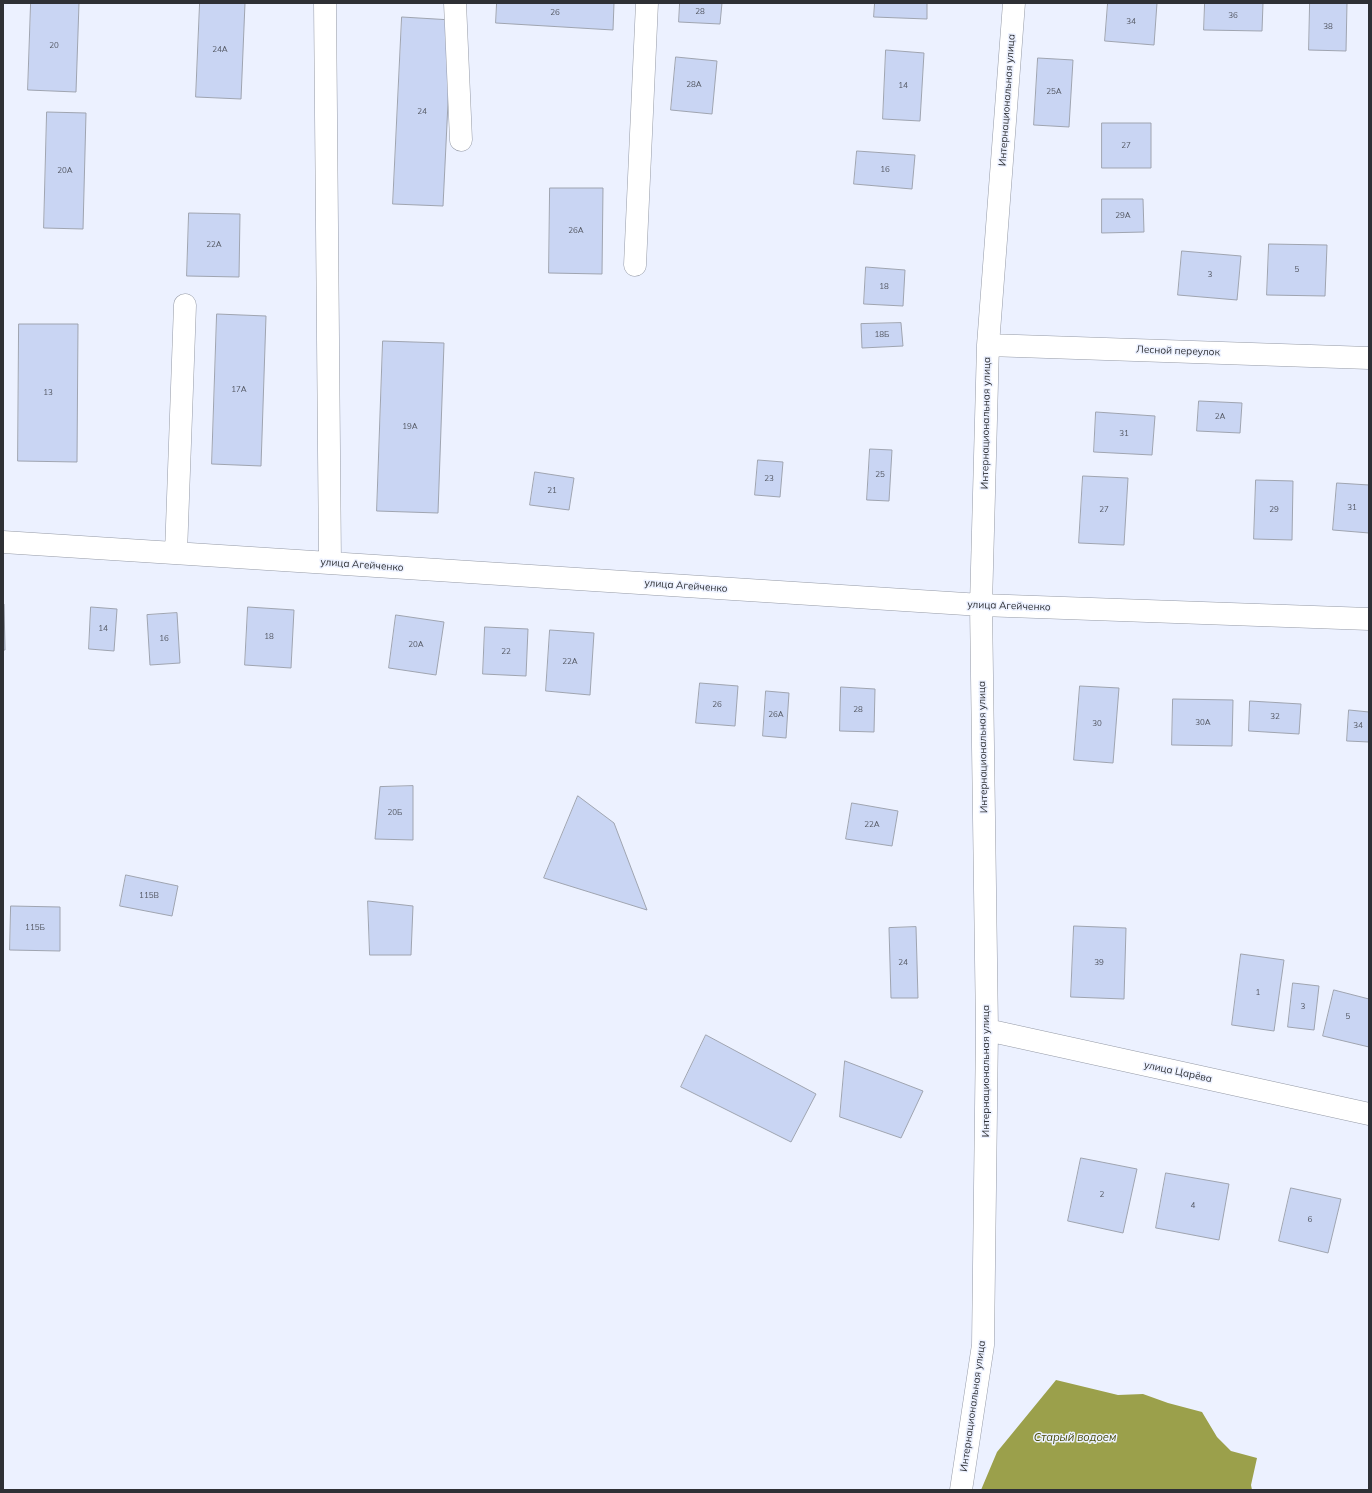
<!DOCTYPE html>
<html>
<head>
<meta charset="utf-8">
<style>
  body { margin:0 }
  #map { position:relative; width:1372px; height:1493px; overflow:hidden; background:#ecf1ff; font-family:Mulish,sans-serif }
  canvas { display:block }
  .frame { position:absolute; inset:0; border:4px solid #2e3035; pointer-events:none }
</style>
</head>
<body>
<div id="map">
<canvas width="1372" height="1493"></canvas>
<div class="frame"></div>
</div>
<script>
const context = document.querySelector('canvas').getContext('2d');
context.lineJoin = 'round';
function paint(path, color) { context.fillStyle = color; context.fill(path, 'evenodd'); }
function trace(path, color, width, dash) { context.strokeStyle = color; context.lineWidth = width; context.lineCap = dash ? 'butt' : 'round'; context.setLineDash(dash || []); context.stroke(path); }
function write(font, color, halo, rows, align = 'center') {
  context.font = font + ' Mulish,sans-serif'; context.lineWidth = 3; context.setLineDash([]); context.textBaseline = 'middle'; context.strokeStyle = halo; context.fillStyle = color; for (const [text, x, y, turn = 0] of rows) {
    context.save(); context.translate(x, y); context.rotate((+turn || 0) * Math.PI / 180); context.textAlign = isNaN(turn) ? turn : align; if (halo) context.strokeText(text, 0, 0); context.fillText(text, 0, 0); context.restore();
  }
}
paint(new Path2D(`
  M1056,1380L1118,1395L1143,1394L1168,1403L1202,1412L1217,1437L1231,1451L1257,1458L1251,1485L1252,1490H981L997,1452Z`), '#9ba04b');
const building = new Path2D(`
  M31,3H79L76,92L28,90Z
  M200,3H245L241,99L196,97Z
  M497,3H614L613,30L496,23Z
  M680,3H722L720,24L679,22Z
  M875,3H927V19L874,17Z
  M1108,3H1157L1154,45L1105,41Z
  M1205,3H1263L1262,31L1204,30Z
  M1310,3H1347L1346,51L1309,50Z
  M402,17L452,20L443,206L393,204Z
  M886,50L924,53L920,121L883,119Z
  M676,57L717,61L712,114L671,110Z
  M1038,58L1073,60L1069,127L1034,125Z
  M47,112L86,113L83,229L44,228Z
  M1102,123H1151V168H1102Z
  M857,151L915,155L912,189L854,184Z
  M550,188H603L602,274L549,273Z
  M1102,199H1143L1144,232L1102,233Z
  M189,213L240,214L239,277L187,276Z
  M1269,244L1327,245L1325,296L1267,295Z
  M1182,251L1241,256L1237,300L1178,295Z
  M866,267L905,270L903,306L864,304Z
  M217,314L266,316L261,466L212,464Z
  M901,323L903,346L862,348L861,324Z
  M19,324H78L77,462L18,461Z
  M383,341L444,343L438,513L377,511Z
  M1199,401L1242,403L1240,433L1197,431Z
  M1096,412L1155,416L1152,455L1094,452Z
  M870,449L892,450L889,501L867,500Z
  M758,460L783,462L780,497L755,495Z
  M535,472L574,478L569,510L530,505Z
  M1083,476L1128,478L1124,545L1079,543Z
  M1256,480L1293,481L1292,540L1254,539Z
  M1337,483L1369,485V533L1333,530Z
  M3,604H4L5,650H3Z
  M91,607L117,609L114,651L89,649Z
  M248,607L294,610L291,668L245,665Z
  M177,613L180,663L150,665L147,615Z
  M396,615L444,622L436,675L389,668Z
  M485,627L528,629L526,676L483,674Z
  M550,630L594,633L590,695L546,691Z
  M700,683L738,686L735,726L696,723Z
  M1080,686L1119,688L1113,763L1074,760Z
  M841,687L875,689L874,732L840,731Z
  M766,691L789,693L786,738L763,736Z
  M1173,699L1233,700L1232,746L1172,745Z
  M1250,701L1301,704L1299,734L1249,731Z
  M1349,710L1369,712V742L1347,741Z
  M413,786V840L375,839L380,787Z
  M578,796L614,823L647,910L544,878Z
  M852,803L898,811L892,846L846,839Z
  M126,875L178,886L172,916L120,906Z
  M368,901L413,906L411,955H370Z
  M11,906L60,907V951L10,950Z
  M1074,926L1126,928L1124,999L1071,997Z
  M916,927L918,998H891L889,928Z
  M1241,954L1284,960L1274,1031L1232,1025Z
  M1293,983L1319,986L1314,1030L1288,1027Z
  M1334,990L1369,999V1047L1323,1036Z
  M706,1035L816,1094L791,1142L681,1087Z
  M845,1061L923,1091L901,1138L840,1117Z
  M1081,1158L1137,1169L1123,1233L1068,1221Z
  M1166,1173L1229,1184L1219,1240L1156,1228Z
  M1291,1188L1341,1199L1328,1253L1279,1241Z`);
paint(building, '#c9d5f3');
trace(building, '#9fa4b0', 1);
const minor = new Path2D(`
  M325,3L330,563
  M455,3L461,140
  M635,265L647,3
  M988,345L1369,358
  M3,542L981,605L1369,619
  M176,553L185,305
  M987,1030L1369,1114
  M961,1490L983,1345L987,1030L981,605L988,345L1014,3`);
trace(minor, '#959aa6', 23);
trace(minor, '#fff', 22);
write('8px', '#555964', null, [
  ["28",700,12],
  ["26",555,13],
  ["36",1233,16],
  ["34",1131,22],
  ["38",1328,27],
  ["20",54,46],
  ["24А",220,50],
  ["28А",694,85],
  ["14",903,86],
  ["25А",1054,92],
  ["24",422,112],
  ["27",1126,146],
  ["16",885,170],
  ["20А",65,171],
  ["29А",1123,216],
  ["26А",576,231],
  ["22А",214,245],
  ["5",1297,270],
  ["3",1210,275],
  ["18",884,287],
  ["18Б",882,335],
  ["17А",239,390],
  ["13",48,393],
  ["2А",1220,417],
  ["19А",410,427],
  ["31",1124,434],
  ["25",880,475],
  ["23",769,479],
  ["21",552,491],
  ["31",1352,508],
  ["27",1104,510],
  ["29",1274,510],
  ["14",103,629],
  ["18",269,637],
  ["16",164,639],
  ["20А",416,645],
  ["22",506,652],
  ["22А",570,662],
  ["26",717,705],
  ["28",858,710],
  ["26А",776,715],
  ["32",1275,717],
  ["30А",1203,723],
  ["30",1097,724],
  ["34",1358,726],
  ["20Б",395,813],
  ["22А",872,825],
  ["115В",149,896],
  ["115Б",35,928],
  ["24",903,963],
  ["39",1099,963],
  ["1",1258,993],
  ["3",1303,1007],
  ["5",1348,1017],
  ["2",1102,1195],
  ["4",1193,1206],
  ["6",1310,1220]
]);
write('10px', '#2e3035', '#ecf1ff', [
  ["Интернациональная улица",1007,100,-86],
  ["Лесной переулок",1178,351,2],
  ["Интернациональная улица",986,423,-89],
  ["улица Агейченко",362,565,4],
  ["улица Агейченко",686,586,4],
  ["улица Агейченко",1009,606,2],
  ["Интернациональная улица",983,747,-91],
  ["Интернациональная улица",986,1071,-90],
  ["улица Царёва",1178,1072,12],
  ["Интернациональная улица",973,1406,-82]
]);
write('italic 11px', '#484b07', '#ecf1ff', [
  ["Старый водоем",1075,1438]
]);
</script>
</body>
</html>
